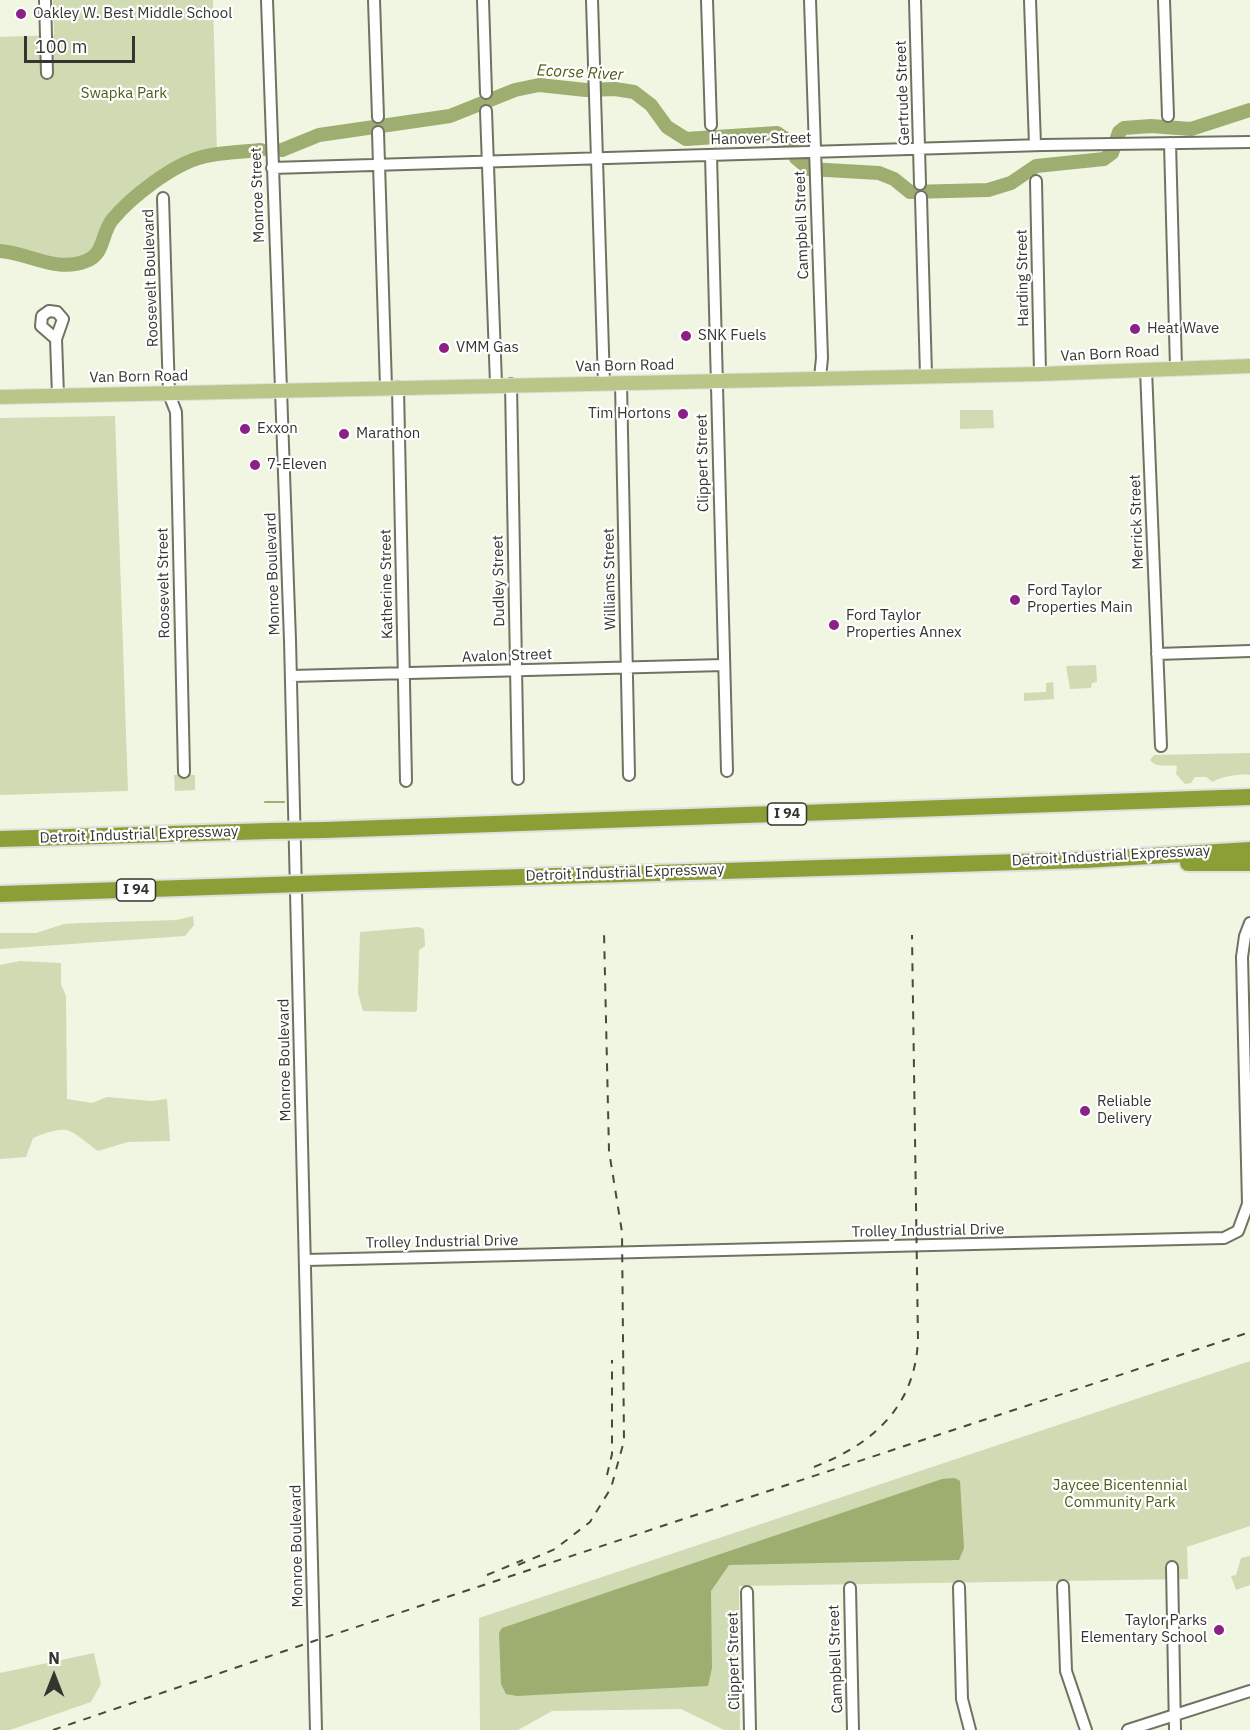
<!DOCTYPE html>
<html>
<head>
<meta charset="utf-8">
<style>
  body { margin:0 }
  #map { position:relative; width:1250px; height:1730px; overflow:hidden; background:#f0f6e1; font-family:"IBM Plex Sans",sans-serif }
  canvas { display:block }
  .north { position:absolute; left:24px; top:1646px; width:60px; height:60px; -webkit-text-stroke:4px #fff; paint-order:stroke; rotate:0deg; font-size:16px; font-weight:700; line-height:24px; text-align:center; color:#33352e }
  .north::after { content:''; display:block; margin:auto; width:21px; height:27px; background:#33352e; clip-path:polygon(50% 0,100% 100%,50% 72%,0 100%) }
  .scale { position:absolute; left:24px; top:36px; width:111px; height:27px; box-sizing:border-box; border:3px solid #33352e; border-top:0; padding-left:8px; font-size:18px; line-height:21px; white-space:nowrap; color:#33352e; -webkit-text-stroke:4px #fff; paint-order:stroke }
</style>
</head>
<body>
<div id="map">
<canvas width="1250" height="1730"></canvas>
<div class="north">N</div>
<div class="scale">100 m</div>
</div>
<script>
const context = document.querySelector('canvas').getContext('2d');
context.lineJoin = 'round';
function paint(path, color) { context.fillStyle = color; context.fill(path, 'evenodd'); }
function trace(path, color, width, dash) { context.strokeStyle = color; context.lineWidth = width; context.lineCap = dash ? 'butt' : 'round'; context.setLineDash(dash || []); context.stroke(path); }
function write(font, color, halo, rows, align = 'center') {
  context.font = font + ' "IBM Plex Sans",sans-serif'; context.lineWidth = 4.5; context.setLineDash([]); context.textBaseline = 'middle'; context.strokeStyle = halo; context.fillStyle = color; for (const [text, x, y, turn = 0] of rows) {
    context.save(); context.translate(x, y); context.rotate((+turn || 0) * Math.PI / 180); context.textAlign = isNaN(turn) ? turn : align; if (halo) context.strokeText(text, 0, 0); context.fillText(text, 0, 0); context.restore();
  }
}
paint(new Path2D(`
  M53,0H213L217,155C177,158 138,191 112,220C101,233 105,254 86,261C57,273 29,253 0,251V37L54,35Z
  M960,410H993L994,428L960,429Z
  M115,416L128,791L0,795V418Z
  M1096,665L1097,682L1092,683L1091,688L1070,689L1066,666Z
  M1053,682L1054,699L1024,701V693L1046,692V683Z
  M1250,753V775C1243,773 1218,777 1213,782L1206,777H1195L1191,783L1185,784L1176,774L1177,766C1167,764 1157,769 1150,760L1154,755Z
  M174,775H195V790L175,791Z
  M193,916L194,925L185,936L0,949V933H36L64,924L80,923L176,920Z
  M419,927L424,929L425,946L419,950L417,1010L415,1012L363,1011L358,993L360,932Z
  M20,961L61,963V984L66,996L67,1099L92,1103L107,1097L152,1101L167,1099L170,1141L128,1142L98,1151C68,1129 70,1123 33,1138L26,1157L0,1159V965Z
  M1250,1361V1526L1187,1547L1188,1579L739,1586L740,1730H724L681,1709L552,1711L518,1730H480L479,1618Z
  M1250,1556V1585L1236,1590L1231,1576L1236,1575L1241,1558Z
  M94,1653L101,1684L91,1702L10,1730H0V1673Z`), '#d0dbb3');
paint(new Path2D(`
  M955,1478L960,1481L964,1548L959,1560L729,1565L711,1591L712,1668L708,1686L517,1696L506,1694L501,1684L499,1633L502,1628L942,1479Z`), '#9eae70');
trace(new Path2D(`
  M265,802H284`), '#9eae70', 2);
trace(new Path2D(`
  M282,150L319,135L450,116L515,90L539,85L586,90L615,89L634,92L651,105L667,127L686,139L777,133L787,140L796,158L809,169L879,173L894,179L910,192L988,190L1011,183L1036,166L1104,159L1112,153L1119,132L1124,128L1151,126L1191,129L1250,110
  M0,251C29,253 56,273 86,261C105,254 101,234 112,220C131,197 172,165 202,157C220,152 242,152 261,150`), '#9eae70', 14);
const minor = new Path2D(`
  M45,0L47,73
  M267,0L290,640L316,1730
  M374,0L378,117
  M483,0L486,93
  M592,0L604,383
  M707,0L711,125
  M810,0L822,358L820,378
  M915,0L920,184
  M1030,0L1035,145
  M1164,0L1168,116
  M486,111L496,384
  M378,132L386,387
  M1170,143L1176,368
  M711,155L727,771
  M272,168L1043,145L1250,142
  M1036,181L1040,374
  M921,197L926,375
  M163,198L169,394L176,412L184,772
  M56,339L41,326L42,316L49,311L57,312L63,319L56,339L58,395
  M1146,369L1161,746
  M621,383L629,775
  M511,384L518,779
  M398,387L406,781
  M1157,654L1250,651
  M291,676L724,665
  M306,1260L1224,1238L1238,1231L1248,1204L1242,957L1245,936L1250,923
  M1172,1567L1175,1730
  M1063,1586L1066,1671L1086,1730
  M959,1587L962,1699L970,1730
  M850,1588L853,1730
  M747,1592L750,1730
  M1128,1730L1250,1691`);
const major = new Path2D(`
  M0,397L1040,374L1250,366`);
const highway = new Path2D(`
  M325,830L1250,797
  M0,839L270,831
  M1188,863H1250
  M327,883L1085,860L1250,850
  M0,894L271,885`);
trace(minor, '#6f7462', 14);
trace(major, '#dedfde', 16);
trace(highway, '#dedfde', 20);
trace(minor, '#fff', 10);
trace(major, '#b9c687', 14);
trace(highway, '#8aa037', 16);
trace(new Path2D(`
  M814,1467C873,1444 915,1407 918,1340L912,935
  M607,1475L612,1454V1360
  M518,1565L555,1549L590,1522L611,1488L624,1441L622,1232L609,1151L604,932
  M487,1575L523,1560
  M53,1730L314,1641L1250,1332`), '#474941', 2, [8, 8]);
const highwayBridge = new Path2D(`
  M270,831L325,830
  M271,885L327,883`);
trace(highwayBridge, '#dedfde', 20, []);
trace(highwayBridge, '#8aa037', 16);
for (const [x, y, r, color] of [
  [21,14,6,"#8b2085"],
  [1135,329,6,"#8b2085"],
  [686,336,6,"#8b2085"],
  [444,348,6,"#8b2085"],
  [683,414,6,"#8b2085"],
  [245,429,6,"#8b2085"],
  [344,434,6,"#8b2085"],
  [255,465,6,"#8b2085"],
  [1015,600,6,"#8b2085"],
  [834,625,6,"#8b2085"],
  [1085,1111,6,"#8b2085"],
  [1219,1630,6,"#8b2085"]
]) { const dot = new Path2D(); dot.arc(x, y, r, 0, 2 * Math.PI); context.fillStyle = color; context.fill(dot); trace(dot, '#fff', 2); }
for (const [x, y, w] of [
  [787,814,39],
  [136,890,39]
]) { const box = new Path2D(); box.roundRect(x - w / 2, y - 11, w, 22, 4.5); context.fillStyle = '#fff'; context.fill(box); trace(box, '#33352e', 1.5); }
write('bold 14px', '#33352e', null, [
  ["I 94",787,814],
  ["I 94",136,890]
]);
write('15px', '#33352e', '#fff', [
  ["Oakley W. Best Middle School",33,14],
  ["Heat Wave",1147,329],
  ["SNK Fuels",698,336],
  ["VMM Gas",456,348],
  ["Tim Hortons",671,414,"right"],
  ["Exxon",257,429],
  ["Marathon",356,434],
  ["7-Eleven",267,465],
  ["Ford Taylor",1027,591],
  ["Properties Main",1027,608],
  ["Ford Taylor",846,616],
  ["Properties Annex",846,633],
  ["Reliable",1097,1102],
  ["Delivery",1097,1119],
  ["Taylor Parks",1207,1621,"right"],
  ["Elementary School",1207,1638,"right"]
], 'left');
write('15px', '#33352e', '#fff', [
  ["Gertrude Street",903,93,-92],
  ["Hanover Street",761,139,-1],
  ["Monroe Street",258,195,-92],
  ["Campbell Street",802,225,-92],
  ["Roosevelt Boulevard",151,278,-92],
  ["Harding Street",1023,278,-91],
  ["Van Born Road",1110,354,-3],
  ["Van Born Road",625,366,-1],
  ["Van Born Road",139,377,-1],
  ["Clippert Street",703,463,-91],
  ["Merrick Street",1137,522,-92],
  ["Monroe Boulevard",273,574,-92],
  ["Williams Street",610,579,-91],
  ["Dudley Street",499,581,-91],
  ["Roosevelt Street",164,583,-91],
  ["Katherine Street",387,584,-91],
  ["Avalon Street",507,656,-2],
  ["Detroit Industrial Expressway",139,835,-2],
  ["Detroit Industrial Expressway",1111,856,-3],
  ["Detroit Industrial Expressway",625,873,-2],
  ["Monroe Boulevard",285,1060,-91],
  ["Trolley Industrial Drive",928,1231,-1],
  ["Trolley Industrial Drive",442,1242,-1],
  ["Monroe Boulevard",297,1546,-91],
  ["Campbell Street",836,1659,-92],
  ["Clippert Street",734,1661,-91]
]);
write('15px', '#4e5c17', '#fff', [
  ["Swapka Park",124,94],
  ["Jaycee Bicentennial",1120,1486],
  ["Community Park",1120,1503]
]);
write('italic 16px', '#4d5a15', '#fff', [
  ["Ecorse River",580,73,3]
]);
</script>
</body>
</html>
